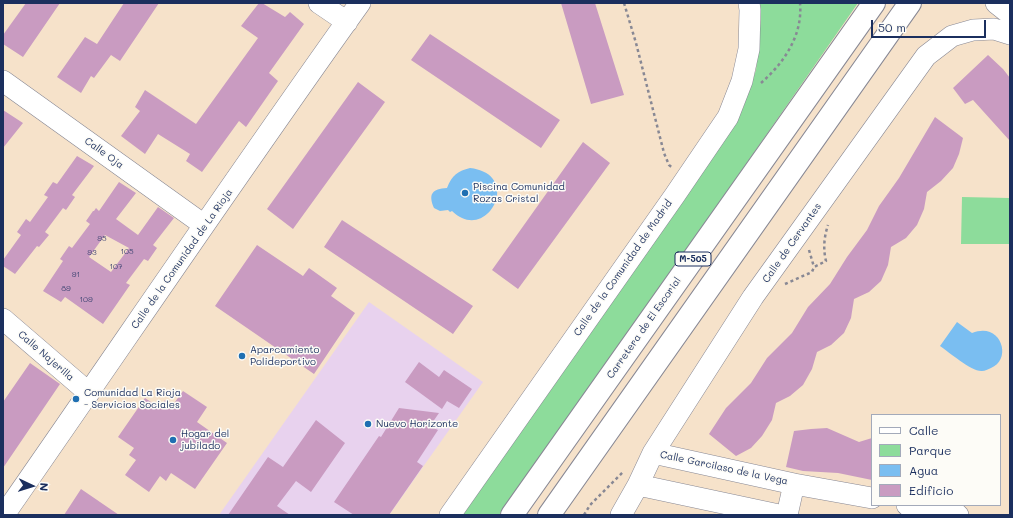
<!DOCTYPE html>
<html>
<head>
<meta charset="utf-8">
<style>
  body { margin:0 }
  #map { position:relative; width:1013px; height:518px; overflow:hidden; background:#f6e2ca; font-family:Mali,sans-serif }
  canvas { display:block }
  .frame { position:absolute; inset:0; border:4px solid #1b2f5e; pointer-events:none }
  .legend { position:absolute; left:871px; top:414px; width:130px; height:92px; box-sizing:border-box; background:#fdfcf7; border:1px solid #a3aaba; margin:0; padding:5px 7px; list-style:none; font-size:12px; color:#1b2f5e }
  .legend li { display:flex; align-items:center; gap:8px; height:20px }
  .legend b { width:20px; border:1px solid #a3aaba }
  .north { position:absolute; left:12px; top:466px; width:40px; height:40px; -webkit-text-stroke:3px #fdfcf7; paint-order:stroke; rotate:94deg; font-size:11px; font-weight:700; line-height:16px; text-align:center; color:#1b2f5e }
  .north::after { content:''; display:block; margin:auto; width:14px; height:18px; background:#1b2f5e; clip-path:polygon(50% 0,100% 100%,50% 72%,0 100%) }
  .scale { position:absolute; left:871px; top:20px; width:115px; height:18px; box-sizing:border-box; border:2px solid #1b2f5e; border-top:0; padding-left:5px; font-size:12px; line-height:14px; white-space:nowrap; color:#1b2f5e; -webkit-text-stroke:3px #fdfcf7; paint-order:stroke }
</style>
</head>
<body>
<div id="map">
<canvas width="1013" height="518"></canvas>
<div class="frame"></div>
<ul class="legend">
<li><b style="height:5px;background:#fff"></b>Calle</li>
<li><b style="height:11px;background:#8ddc9b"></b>Parque</li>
<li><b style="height:11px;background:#7abef1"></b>Agua</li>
<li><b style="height:11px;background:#c99bc1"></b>Edificio</li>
</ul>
<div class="north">N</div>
<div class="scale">50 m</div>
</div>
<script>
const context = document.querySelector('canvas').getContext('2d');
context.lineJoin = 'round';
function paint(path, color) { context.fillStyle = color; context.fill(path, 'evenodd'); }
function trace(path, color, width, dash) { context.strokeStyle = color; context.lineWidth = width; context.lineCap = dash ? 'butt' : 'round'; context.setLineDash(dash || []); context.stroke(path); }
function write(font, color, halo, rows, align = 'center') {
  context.font = font + ' Mali,sans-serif'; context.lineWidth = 3; context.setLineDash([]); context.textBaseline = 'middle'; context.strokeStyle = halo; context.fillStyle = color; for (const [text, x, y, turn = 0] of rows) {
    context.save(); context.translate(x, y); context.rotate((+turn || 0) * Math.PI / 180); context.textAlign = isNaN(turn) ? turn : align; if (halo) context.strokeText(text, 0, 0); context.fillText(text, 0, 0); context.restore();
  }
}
paint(new Path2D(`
  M369,302L483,382L389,515H219Z`), '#e8d2ee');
paint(new Path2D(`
  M760,3H858L566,423L499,515H462L743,108L756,70L761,18Z
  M962,197L1009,198V244H961Z`), '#8ddc9b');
paint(new Path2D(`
  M470,168C524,174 487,245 452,211L450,212L448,210L440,211L434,208C428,194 432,189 447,188C452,175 458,171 470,168Z
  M957,322L972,333C1001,321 1013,359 991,368C988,369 985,371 982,371C972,372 949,352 940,346Z`), '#7abef1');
paint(new Path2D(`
  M26,3H60L23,57L3,44V35Z
  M124,3H159L120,61L111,55L94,78L91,76L81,93L57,77L85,37L97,44Z
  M259,3H262L285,17L290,12L304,24L269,73L278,81L246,127L239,121L202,172L186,161L190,154L158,134L145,154L121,136L140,111L135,107L145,90L196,124L258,38L241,26Z
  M561,3H595L624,95L591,104Z
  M430,34L560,120L541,148L411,60Z
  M988,55L1003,69L1010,78V141L973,100L965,104L953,88Z
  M358,82L385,102L293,229L267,209Z
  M3,110L23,123L3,148Z
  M935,117L963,138L959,154L953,168L941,181L927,192L924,209L917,225L906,238L891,247L888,265L881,281L869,292L854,299L851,318L844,333L831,345L817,352L812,369L803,385L790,396L776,403L772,420L762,436L751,448L736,456L709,434L726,408L751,383L767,358L792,333L808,307L830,284L847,257L867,230L879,206L899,178Z
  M583,142L610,163L518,289L492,270Z
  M77,156L94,166L72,195L75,197L66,210L63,208L45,232L49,235L39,247L37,246L15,274L3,266V260L21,235L17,232L26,219L30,222L48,197L44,195L53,182L57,184Z
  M119,182L136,193L116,219L138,235L158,207L174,218L153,245L157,248L148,261L144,259L126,283L130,285L103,324L65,297L61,302L43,291L63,261L60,259L69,246L72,248L90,224L86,221L93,211H94L96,208L99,211ZM105,235L129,248L111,272L89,257Z
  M342,220L473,306L453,334L324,247Z
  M257,245L303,276L309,268L337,288L331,296L355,313L314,374L215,306Z
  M419,362L439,377L444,370L472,389L459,408L447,401L442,409L405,382Z
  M30,363L60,384L3,468V402Z
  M183,391L207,407L197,422L227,443L195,489L171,473L166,481L160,476L149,492L125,475L136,460L129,455L134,448L118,437L145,398L160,408L165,400L172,406Z
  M399,408L439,413L430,426L438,430L417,462L423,466L389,515H354L334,502L379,436L381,437Z
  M316,420L345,443L311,492L296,481L277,506L290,515H228L268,457L283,467Z
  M827,428L859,442L872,438V480L838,473L803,471L786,467L794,431L811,429Z
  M81,489L119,515H64Z`), '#c99bc1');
const minor = new Path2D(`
  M319,3L347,22
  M996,3L1010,14
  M3,81L204,225
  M3,319L89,393
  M653,453L794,484L872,498
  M638,485L779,515
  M907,505L958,515
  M4,515C123,344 239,172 360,3
  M450,515L675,195L728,117L742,81L749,49L750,10L749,3
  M621,515L638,485L653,453L753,297L926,56L952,36L973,30L994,29L1010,34
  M787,515L794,484`);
const highway = new Path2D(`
  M512,515L874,3
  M549,515L910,3`);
trace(minor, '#888894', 22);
trace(highway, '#888894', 24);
trace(new Path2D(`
  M624,3L636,43L664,153L669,165L673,168
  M761,83C784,63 803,35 800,3
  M809,250L814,267
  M785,284L812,272L814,267L826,261C823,249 824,237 828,225
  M584,515L590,505L624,471`), '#888894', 2.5, [3, 3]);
trace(minor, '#fff', 21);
trace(highway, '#fff', 22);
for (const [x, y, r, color] of [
  [465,193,4,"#1f6fb2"],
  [242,356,4,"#1f6fb2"],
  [76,399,4,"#1f6fb2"],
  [368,424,4,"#1f6fb2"],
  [173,440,4,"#1f6fb2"]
]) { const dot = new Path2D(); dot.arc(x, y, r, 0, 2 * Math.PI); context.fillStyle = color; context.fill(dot); trace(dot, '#fdfcf7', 1.5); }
write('8px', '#464a77', null, [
  ["95",102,239],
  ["105",127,252],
  ["93",92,253],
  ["107",116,267],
  ["91",76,275],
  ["89",66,289],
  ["109",86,300]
]);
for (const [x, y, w] of [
  [693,259,36]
]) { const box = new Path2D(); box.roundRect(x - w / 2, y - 7, w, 14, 3); context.fillStyle = '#fdfcf7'; context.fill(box); trace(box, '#1b2f5e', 1); }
write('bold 9px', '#1b2f5e', null, [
  ["M-505",693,259]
]);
write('10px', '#1b2f5e', '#fdfcf7', [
  ["Calle Oja",104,153,36],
  ["Calle de Cervantes",792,243,-55],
  ["Calle de la Comunidad de La Rioja",182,259,-55],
  ["Calle de la Comunidad de Madrid",623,268,-55],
  ["Carretera de El Escorial",644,328,-55],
  ["Calle Najerilla",46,356,41],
  ["Calle Garcilaso de la Vega",724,468,12]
]);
write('10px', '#1b2f5e', '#fdfcf7', [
  ["Piscina Comunidad",473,187],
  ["Rozas Cristal",473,199],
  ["Aparcamiento",250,350],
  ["Polideportivo",250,362],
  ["Comunidad La Rioja",84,393],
  ["- Servicios Sociales",84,405],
  ["Nuevo Horizonte",376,424],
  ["Hogar del",181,434],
  ["jubilado",181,446]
], 'left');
</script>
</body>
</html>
